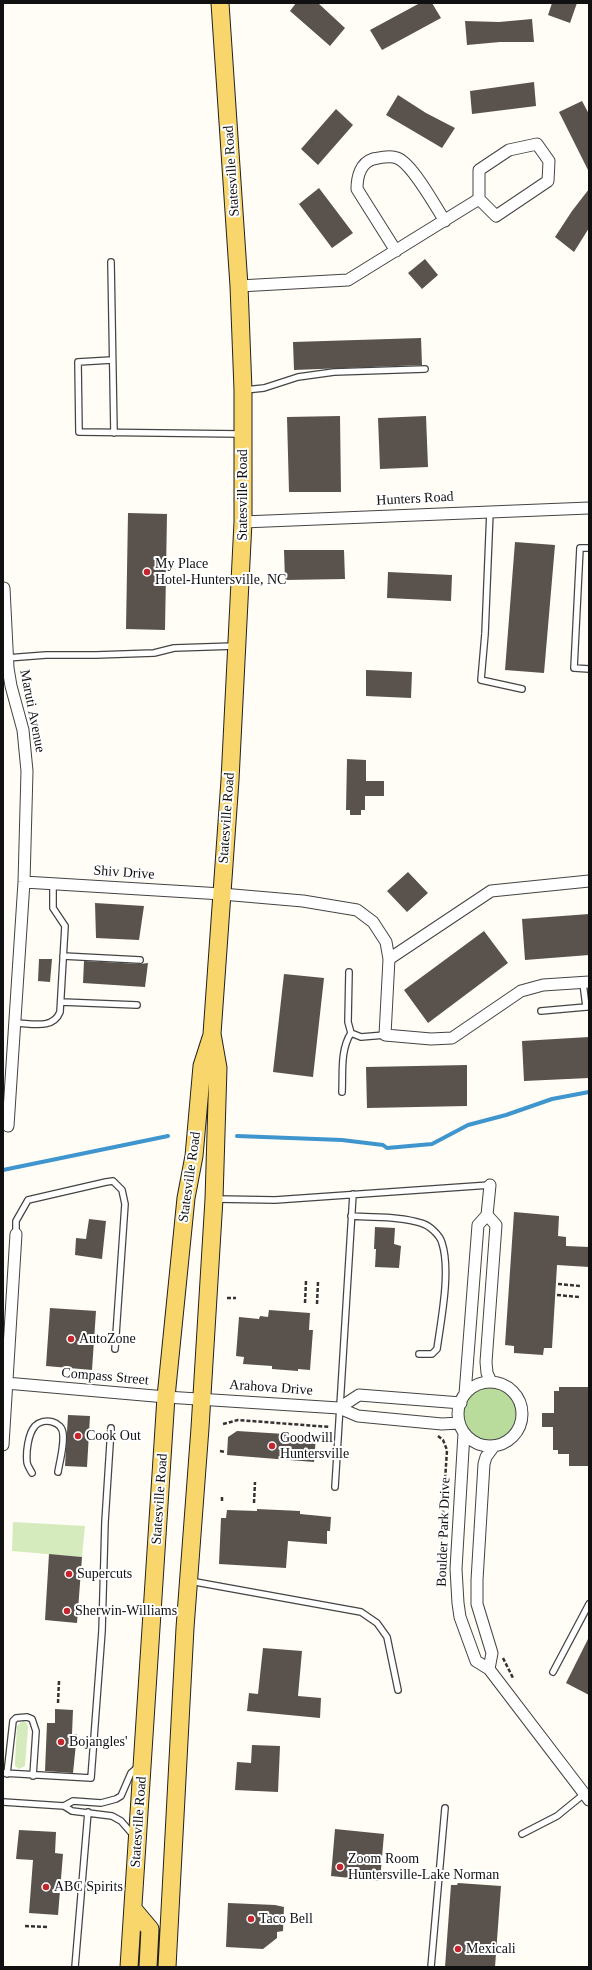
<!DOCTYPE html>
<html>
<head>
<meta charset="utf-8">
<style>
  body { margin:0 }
  #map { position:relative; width:592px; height:1970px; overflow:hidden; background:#fffdf5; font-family:"Times New Roman",serif }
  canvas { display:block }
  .frame { position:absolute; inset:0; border:4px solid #111; pointer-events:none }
</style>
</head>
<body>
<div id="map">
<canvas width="592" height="1970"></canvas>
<div class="frame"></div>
</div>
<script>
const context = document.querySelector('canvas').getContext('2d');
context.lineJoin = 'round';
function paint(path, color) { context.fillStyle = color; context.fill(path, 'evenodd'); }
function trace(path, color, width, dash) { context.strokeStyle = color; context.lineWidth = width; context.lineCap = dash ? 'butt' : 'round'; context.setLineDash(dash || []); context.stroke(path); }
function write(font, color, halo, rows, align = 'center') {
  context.font = font + ' "Times New Roman",serif'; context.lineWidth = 4; context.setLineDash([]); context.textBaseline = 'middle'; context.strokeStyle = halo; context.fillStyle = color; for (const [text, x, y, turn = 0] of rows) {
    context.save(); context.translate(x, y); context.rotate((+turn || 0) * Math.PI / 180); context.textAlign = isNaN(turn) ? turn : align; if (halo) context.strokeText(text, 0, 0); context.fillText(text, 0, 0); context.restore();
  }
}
paint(new Path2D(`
  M13,1522L85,1526L82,1557L12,1551Z
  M23,1721L27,1723L28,1727L25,1766L19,1769L15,1766V1762L17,1726Z`), '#d5ebbd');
paint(new Path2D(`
  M458 1414a32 32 0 1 1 64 0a32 32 0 1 1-64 0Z`), '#b9dc9c');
trace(new Path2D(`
  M237,1136L342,1140L383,1145L387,1148L432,1144L468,1125L506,1115L552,1099L589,1092
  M3,1170L168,1136`), '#3f96cf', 4);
paint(new Path2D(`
  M296,3H318L345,28L330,46L290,11Z
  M420,3H432L441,18L382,50L370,30Z
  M552,3H577L570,23L548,15Z
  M532,19L534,42H500L467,45L465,21L499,22Z
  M534,82L536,106L472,114L470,91Z
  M398,95L426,113L455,128L442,148L386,115Z
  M582,101L589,114V172L559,112Z
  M336,109L353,125L318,165L301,149Z
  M319,188L353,233L332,248L299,204Z
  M589,189V228L574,252L555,237L572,211Z
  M425,259L438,275L422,289L408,273Z
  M421,338L422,365L294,370L293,342Z
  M340,416L341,492H289L287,417Z
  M426,416L428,467L380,469L378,418Z
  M128,513L167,514L165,630L126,629Z
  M515,542L555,545L544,673L505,670Z
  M284,550H344L345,579L285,580Z
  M388,572L452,575L451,601L387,598Z
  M366,670L412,672L411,698L366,696Z
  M347,759L366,760V781H384V796H365V810H361V815H350V810H346Z
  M408,872L428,893L407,912L387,891Z
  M95,903L144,906L139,940L96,938Z
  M589,914V955L525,960L522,919Z
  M484,931L508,963L428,1023L404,990Z
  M39,959H52L50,982L38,981Z
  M84,961L140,964L148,963L145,987L83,983Z
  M284,974L324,978L313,1077L273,1072Z
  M589,1037V1078L524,1081L522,1041Z
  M467,1065V1106L367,1108L366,1067Z
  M514,1212L559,1216L558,1236L566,1237V1246L589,1247V1267L557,1265L552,1348H544L543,1355L514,1353V1346L505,1345Z
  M89,1219L106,1221L102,1259L75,1255L76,1238L86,1239Z
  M375,1227L395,1228L394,1244L401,1246L399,1268L375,1267L376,1249H374Z
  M50,1308L96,1311L92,1370L46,1366Z
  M269,1310L310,1313L309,1330H313L310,1370L298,1369V1371L272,1369V1366L243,1364L244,1357L236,1356L239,1317L259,1319L260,1316L268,1317Z
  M559,1387H589L588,1466H569V1454H558V1450H553V1427H542V1413H554V1391H559Z
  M68,1415L90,1416L87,1467L65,1466Z
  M237,1431L316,1436L314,1462L227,1455L228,1437Z
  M257,1509L300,1511V1514L331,1517L330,1531H327V1544L288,1541L286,1568L219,1564L221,1518H226L227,1510L257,1511Z
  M49,1554L82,1557L77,1623L45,1620Z
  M589,1637V1695L566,1683Z
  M263,1648L302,1651L298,1696L321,1698L320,1718L247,1711L249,1693L258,1694Z
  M55,1709L73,1710L72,1734H77L73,1773L45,1771L47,1723H55Z
  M252,1745L280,1746L278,1792L235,1790L237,1762L251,1763Z
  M335,1829L384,1834L380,1881L331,1876Z
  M19,1830L56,1832L55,1853L63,1854L58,1915L29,1913L33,1860L16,1859Z
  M458,1883L501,1886L495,1967H445L451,1885H457Z
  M228,1903L275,1905L284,1907L283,1931L277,1932V1938L263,1949L226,1947Z`), '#5a524d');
const service = new Path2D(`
  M111,262L114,433
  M112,360L78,362L79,432L241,434
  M245,390L264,388L298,377L334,372L425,369
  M490,511L485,634L481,680L522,689
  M589,548H580L574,668L589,669
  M7,658L46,655H96L154,653L174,648L235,646
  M63,956L140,960
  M349,972L348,1022L351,1033L361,1037L385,1035
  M583,983L586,1007H589
  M61,1002L137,1005
  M541,1011L586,1007
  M15,1023C31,1023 53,1030 60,1012L65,926L53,908V883
  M342,1092C343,1073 340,1050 351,1033
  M216,1199L275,1200L490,1185
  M351,1216C374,1218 399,1216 421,1223C429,1225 440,1235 442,1243C451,1271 441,1320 437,1349L432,1354H419
  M16,1234V1221L28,1200L106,1182L113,1181L122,1190L125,1204L115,1349
  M32,1473C30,1469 27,1465 27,1462C26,1452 28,1434 35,1426C44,1417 63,1421 63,1435C64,1447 60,1460 58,1472
  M335,1487L353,1194
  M190,1581L361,1612L377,1623L387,1637L398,1690
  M553,1672L589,1604
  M3,1773L91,1778L102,1631L105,1522L111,1428
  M7,1774L13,1721L16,1718L27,1717L32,1719L36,1731L33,1776
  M3,1802L64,1806L72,1811L112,1816L121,1821L134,1836
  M64,1806L73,1801L101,1803L116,1799L121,1796L131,1773L139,1766
  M522,1834L557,1816L584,1794
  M75,1967L88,1812
  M431,1967L445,1808`);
const minor = new Path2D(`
  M396,251L357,189C357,178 360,163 373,159C379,158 390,155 397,158C412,163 435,206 445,221
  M239,286L348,280L479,199L496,216L548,181L549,161L537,144L509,150L479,170V199
  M243,522L589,508
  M4,588L8,668L11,686L23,730L27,771L24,882L8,1126
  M24,882L222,894L303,901L357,910L373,922L386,942L389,959L385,1035L431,1039L452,1038L521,991L543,985L589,982
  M389,959L491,891L589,881
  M487,1215L490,1185
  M458 1414a32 32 0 1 1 64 0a32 32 0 1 1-64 0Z
  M6,1383L166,1397L339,1408L358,1416L442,1424L459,1423
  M465,1394L478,1225L487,1215L496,1225L486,1362L487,1373L491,1382
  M339,1408L359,1395L461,1403
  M464,1433L456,1569L458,1603L460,1617L476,1661L489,1669L589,1800
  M3,1445L16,1234
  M489,1669L492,1653L477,1604V1580L484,1464L486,1457L494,1446`);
const primary = new Path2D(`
  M134,1910L150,1929L148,1967
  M129,1967L166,1397L186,1198L194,1156L202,1066L211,1038
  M167,1967L185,1628L200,1428L214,1199L218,1068L212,1034L230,780L243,522V390L239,286L220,3`);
trace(service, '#444', 8);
trace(minor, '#444', 13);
trace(primary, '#222', 19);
trace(new Path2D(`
  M558,1284L580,1286
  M557,1295L579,1297
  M227,1298H236
  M305,1303L306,1281
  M317,1304L318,1282
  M223,1424L238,1420L330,1427
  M438,1436L443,1440L447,1450L440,1559L443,1569
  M220,1451L226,1452
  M222,1501V1495
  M254,1503L255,1482
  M503,1658L513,1678
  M58,1703L59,1681
  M25,1926L49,1927`), '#333', 2.5, [4, 2]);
trace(service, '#fff', 5.5);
trace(minor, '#fff', 11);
trace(primary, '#f9d66b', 17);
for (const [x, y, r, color] of [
  [147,572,4,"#c4262e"],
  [71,1339,4,"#c4262e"],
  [78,1436,4,"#c4262e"],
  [272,1446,4,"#c4262e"],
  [69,1574,4,"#c4262e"],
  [67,1611,4,"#c4262e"],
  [61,1742,4,"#c4262e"],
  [340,1867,4,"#c4262e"],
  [46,1887,4,"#c4262e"],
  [251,1919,4,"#c4262e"],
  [458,1949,4,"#c4262e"]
]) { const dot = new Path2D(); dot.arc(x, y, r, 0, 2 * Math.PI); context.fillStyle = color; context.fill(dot); trace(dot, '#fff', 1.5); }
write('14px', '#111', '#fff', [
  ["Statesville Road",232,171,-94],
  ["Statesville Road",243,495,-90],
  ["Hunters Road",415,499,-3],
  ["Maruti Avenue",32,711,79],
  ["Statesville Road",227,818,-86],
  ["Shiv Drive",124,873,4],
  ["Statesville Road",190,1177,-82],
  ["Compass Street",105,1377,5],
  ["Arahova Drive",271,1388,4],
  ["Statesville Road",160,1499,-86],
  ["Boulder Park Drive",444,1532,-88],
  ["Statesville Road",139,1822,-86]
]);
write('14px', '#111', '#fff', [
  ["My Place",155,564],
  ["Hotel-Huntersville, NC",155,580],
  ["AutoZone",79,1339],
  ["Cook Out",86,1436],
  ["Goodwill",280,1438],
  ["Huntersville",280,1454],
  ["Supercuts",77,1574],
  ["Sherwin-Williams",75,1611],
  ["Bojangles'",69,1742],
  ["Zoom Room",348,1859],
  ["Huntersville-Lake Norman",348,1875],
  ["ABC Spirits",54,1887],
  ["Taco Bell",259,1919],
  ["Mexicali",466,1949]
], 'left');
</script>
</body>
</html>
